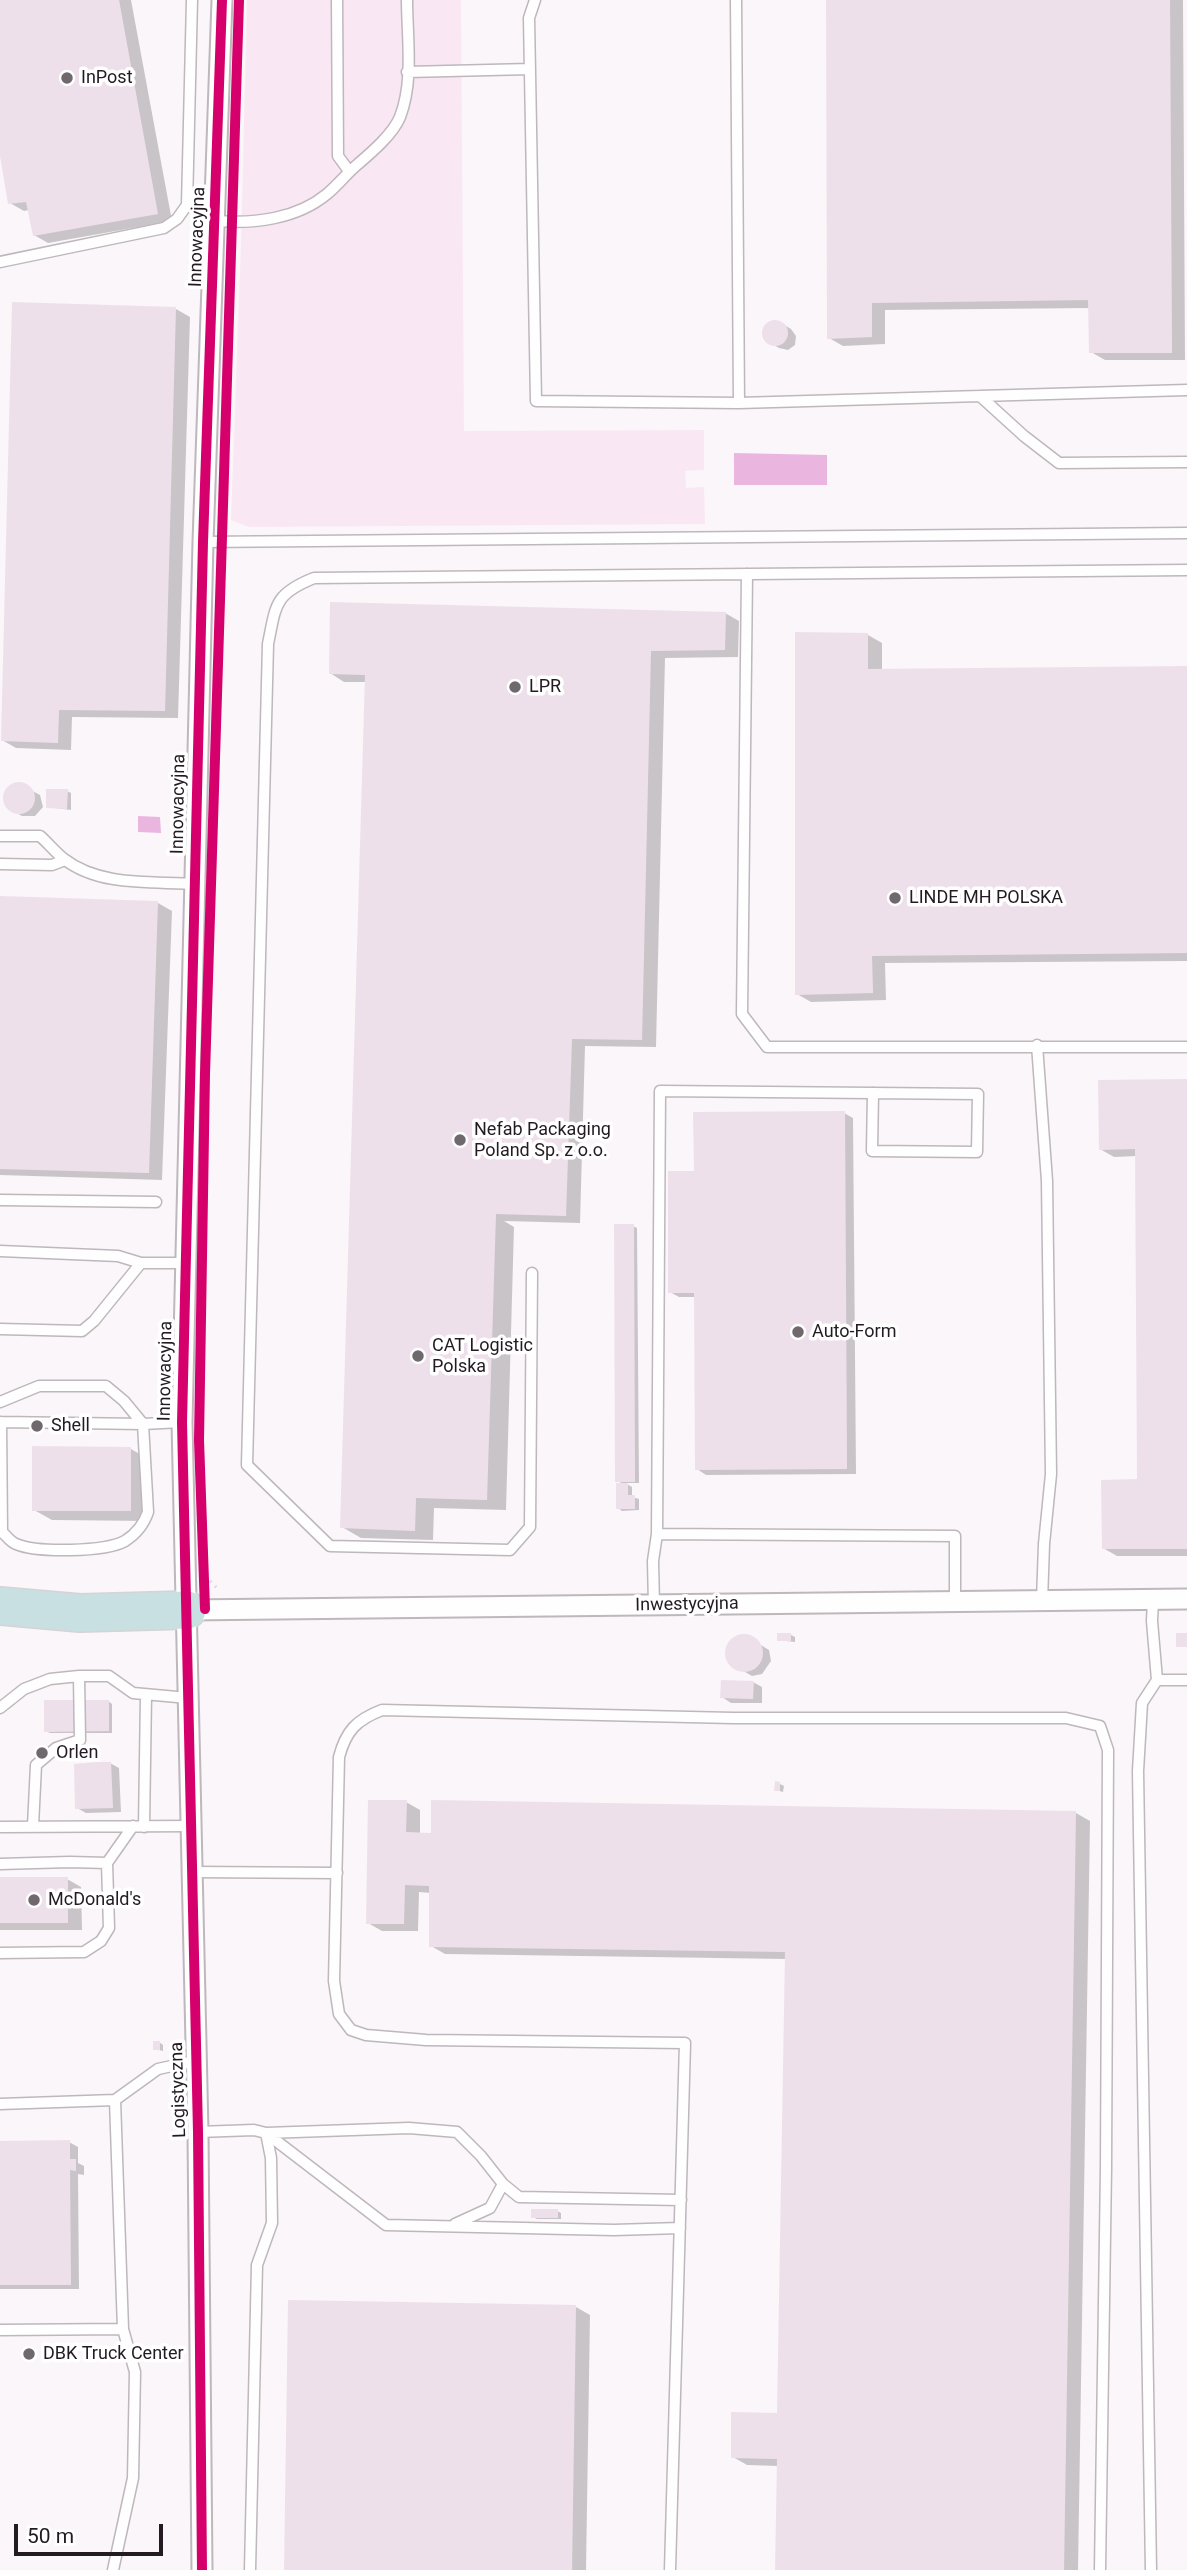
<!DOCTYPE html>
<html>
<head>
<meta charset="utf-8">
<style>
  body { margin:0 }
  #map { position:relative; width:1187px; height:2570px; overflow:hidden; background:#fbf6fa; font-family:Roboto,sans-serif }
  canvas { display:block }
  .scale { position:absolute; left:14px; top:2524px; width:149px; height:32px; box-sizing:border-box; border:4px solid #231b21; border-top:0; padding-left:9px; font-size:21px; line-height:24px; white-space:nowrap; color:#231b21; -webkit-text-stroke:5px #fff; paint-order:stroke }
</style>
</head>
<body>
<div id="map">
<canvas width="1187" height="2570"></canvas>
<div class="scale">50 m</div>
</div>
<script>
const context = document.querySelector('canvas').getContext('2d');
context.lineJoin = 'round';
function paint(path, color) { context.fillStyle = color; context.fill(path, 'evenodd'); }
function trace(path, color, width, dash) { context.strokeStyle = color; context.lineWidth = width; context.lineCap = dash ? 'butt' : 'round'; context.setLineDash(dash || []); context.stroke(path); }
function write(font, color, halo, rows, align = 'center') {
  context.font = font + ' Roboto,sans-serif'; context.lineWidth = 7; context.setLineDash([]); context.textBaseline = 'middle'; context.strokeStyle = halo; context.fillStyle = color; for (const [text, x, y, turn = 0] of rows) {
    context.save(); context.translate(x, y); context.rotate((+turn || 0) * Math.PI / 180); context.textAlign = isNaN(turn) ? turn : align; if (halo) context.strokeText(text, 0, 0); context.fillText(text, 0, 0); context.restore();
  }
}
paint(new Path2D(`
  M247,0H461L464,431L704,430V470L685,471L686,488L704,487L705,524L249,527L231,520L241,243Z`), '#f9e8f4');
paint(new Path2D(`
  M734,453L827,455V485H734Z
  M138,816L160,817L161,833L138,832Z`), '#eab6df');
paint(new Path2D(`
  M0,0H131L172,221L48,243L34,235L29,210L24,211L10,203L0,146Z
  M827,0H1183L1185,360H1105L1091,352L1090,308L885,310V344L843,346L829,338Z
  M176,309L190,317L178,718L72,717L71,750L16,748L2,740Z
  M772,322L781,323L791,329L796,336L795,345L788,350L779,348L770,343L764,336L765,327Z
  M725,613L739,621L738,657L665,658L656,1047L585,1046L580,1223L504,1221L514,1227L506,1510L434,1508L433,1540L361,1538L342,1527L366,682H344L330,673Z
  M868,635L882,643V670L1187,668V961L885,963L886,1000L811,1002L797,994Z
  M19,784L40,795L43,807L35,816H22L13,811L5,800V794L13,785Z
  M67,791L71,793V810L48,807Z
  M0,898L158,903L172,911L162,1180L0,1175Z
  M1187,1081V1556H1117L1103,1548L1139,1481L1137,1156L1114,1157L1100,1149Z
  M844,1113L853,1118L856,1474L706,1475L697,1469L696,1297H679L670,1292L695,1172Z
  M633,1226L637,1228L639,1483H625L632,1487V1497L639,1499V1510L622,1511L618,1508L624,1485L617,1480Z
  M131,1449L150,1460L149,1521L52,1520L34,1510Z
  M791,1635L795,1637V1642L778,1640Z
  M746,1636L769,1650L771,1661L762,1674L752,1676L731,1664L727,1654L730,1643L734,1639Z
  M753,1682L762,1687V1703H731L722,1697Z
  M108,1701L112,1704V1733H50L46,1731Z
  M110,1763L119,1768L121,1812L86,1813L77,1808Z
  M780,1784L784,1786L783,1792L776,1790Z
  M406,1802L420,1810V1834L1076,1813L1090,1821L1078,2570H777L779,2466L747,2465L733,2457L779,2415L786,1959L445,1954L431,1946V1893L419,1892L418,1931H382L368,1923Z
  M0,1879H67L81,1887L82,1930H0Z
  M159,2042L163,2045V2051L155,2049Z
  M0,2142H69L78,2147V2163L84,2166V2175L78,2174L79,2289H0Z
  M557,2211L561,2213V2219H537L533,2217Z
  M576,2307L590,2315L586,2570H285Z`), '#0003');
paint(new Path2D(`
  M0,0H119L158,214L33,236L26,202L8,204L0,156Z
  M826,0H1170L1172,353H1089L1088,300L872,303V337L827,339Z
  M12,302L176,307L165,711L59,710L58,743L1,741Z
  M762 333a13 13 0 1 1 26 0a13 13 0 1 1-26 0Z
  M330,602L726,612L725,650L651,651L642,1040L572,1039L566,1216L496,1214L487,1500L416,1498L415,1531L340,1528L365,675L329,674Z
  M795,632L868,633V669L1187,666V953L872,956L873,993L795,995Z
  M3 798a16 16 0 1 1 32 0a16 16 0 1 1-32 0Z
  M46,789H68L67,809L46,808Z
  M0,896L158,901L149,1173L0,1169Z
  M1187,1079V1549H1102L1101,1480L1137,1479L1135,1149L1099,1150L1098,1080Z
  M845,1111L847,1469L695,1470L694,1293H668V1171H694L693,1112Z
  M614,1224H634L635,1482H615Z
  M32,1446L131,1447V1511H32Z
  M616,1483H628V1495H635V1509H616Z
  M777,1633H791V1641H777Z
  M1176,1633H1187V1647H1176Z
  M725 1653a19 19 0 1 1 38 0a19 19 0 1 1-38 0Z
  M721,1680L754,1681L753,1699L720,1698Z
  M44,1700H109V1731L44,1732Z
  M96,1762H111L113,1808L75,1809L74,1764Z
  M775,1781L780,1782V1791H774Z
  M368,1800H407L406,1832L431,1833V1800L1076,1811L1064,2570H775L777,2459L731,2458V2412L777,2413L785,1952L429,1947V1886L405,1885L404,1924H366Z
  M0,1877H68V1923H0Z
  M153,2041H160V2050H153Z
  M70,2140V2159H76V2171L70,2170L71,2285H0V2141Z
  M531,2209H558V2218H531Z
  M288,2300L576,2305L572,2570H284Z`), '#eee0ea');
const lane = new Path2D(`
  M337,0L338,156L349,171
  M535,0L529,18L536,401L739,403L1187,390
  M736,0L739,403
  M407,72L530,69
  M216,221C254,224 297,219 327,194C338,185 347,173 358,164C372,152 393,134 400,117C414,81 407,37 407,0
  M0,262L164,228L177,219L187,205L192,0
  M980,396L1024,436L1059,463L1187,462
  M203,542L1187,533
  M747,574L742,1014L767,1047H1187
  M0,836H40C48,843 55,852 64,859C100,887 152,881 195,884
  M0,864L52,865L65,860
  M1037,1045L1047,1181L1051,1474L1044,1544L1042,1601
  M0,1200L156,1202
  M0,1251L118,1256L141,1263H186
  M532,1273L530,1527L510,1550L330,1546L247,1465L268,644C276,605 274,594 314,578L1187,570
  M0,1329L82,1331L94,1321L141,1263
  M0,1402L39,1386H106L124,1401L143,1424L148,1512C144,1524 136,1534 125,1541C105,1552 37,1553 16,1544C10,1542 5,1534 0,1530
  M0,1422L143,1424L182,1422
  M1,1422L2,1531
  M657,1534L955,1536V1602
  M1153,1599L1152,1621L1157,1680H1187
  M654,1605L653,1561L657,1534L660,1091L978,1094L977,1152L872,1151L873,1093
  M0,1708L24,1689L50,1679L79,1676H109L133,1693L188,1698
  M33,1826L36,1765L56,1748L80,1740L79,1676
  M0,1827L191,1826
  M144,1827L146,1695
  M0,1864L70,1862L107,1863
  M192,1872L337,1873
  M0,1953L84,1952L101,1941L109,1928L107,1863L133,1826
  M0,2104L115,2100L158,2069L195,2061
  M198,2132L254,2130L266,2133L409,2128L457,2132L481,2156L503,2184L519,2197L681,2200
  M266,2133L386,2225L614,2230L680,2228
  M455,2224L490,2208L503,2184
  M0,2330L123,2329L115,2100
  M113,2570L133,2478L135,2372L123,2329
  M250,2570L257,2265L272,2223L271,2158L266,2133
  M670,2570L685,2043L426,2040L366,2035L351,2030L339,2014L334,1981L339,1757C346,1731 356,1720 382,1710L733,1718H1066L1100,1726L1108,1750L1106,2168L1100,2570
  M1151,2570L1138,1771L1142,1703L1157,1680`);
const street = new Path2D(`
  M187,1610L1187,1599
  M202,2570L198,2132L182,1422L203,542L222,0`);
const highway = new Path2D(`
  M0,1606L80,1613L187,1610`);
trace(lane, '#beb7bc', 13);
trace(street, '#beb7bc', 23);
trace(highway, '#d6d3d5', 40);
trace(new Path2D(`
  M205,1576L219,1590`), '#e0dddf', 3.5, [2, 5]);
trace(lane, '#fefefe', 10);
trace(street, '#fefefe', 19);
trace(highway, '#c8e0e1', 37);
trace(new Path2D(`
  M205,1609L199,1440L205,1074L239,0
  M202,2570L198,2132L182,1422L203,542L222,0`), '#d6006c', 10);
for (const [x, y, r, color] of [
  [67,78,7,"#6f686d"],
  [515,687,7,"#6f686d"],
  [895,898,7,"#6f686d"],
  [460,1140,7,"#6f686d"],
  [798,1332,7,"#6f686d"],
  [418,1356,7,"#6f686d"],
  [37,1426,7,"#6f686d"],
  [42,1753,7,"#6f686d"],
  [34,1900,7,"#6f686d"],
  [29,2354,7,"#6f686d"]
]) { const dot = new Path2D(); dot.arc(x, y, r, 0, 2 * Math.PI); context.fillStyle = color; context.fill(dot); trace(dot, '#fff', 2.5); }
write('18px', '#231b21', '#fff', [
  ["InPost",81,78],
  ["LPR",529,687],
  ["LINDE MH POLSKA",909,898],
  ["Nefab Packaging",474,1130],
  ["Poland Sp. z o.o.",474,1151],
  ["Auto-Form",812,1332],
  ["CAT Logistic",432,1346],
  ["Polska",432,1367],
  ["Shell",51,1426],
  ["Orlen",56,1753],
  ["McDonald's",48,1900],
  ["DBK Truck Center",43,2354]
], 'left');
write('18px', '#231b21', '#fff', [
  ["Innowacyjna",198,237,-88],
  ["Innowacyjna",179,804,-89],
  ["Innowacyjna",166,1371,-89],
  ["Inwestycyjna",687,1605,-1],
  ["Logistyczna",179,2090,-92]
]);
</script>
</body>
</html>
